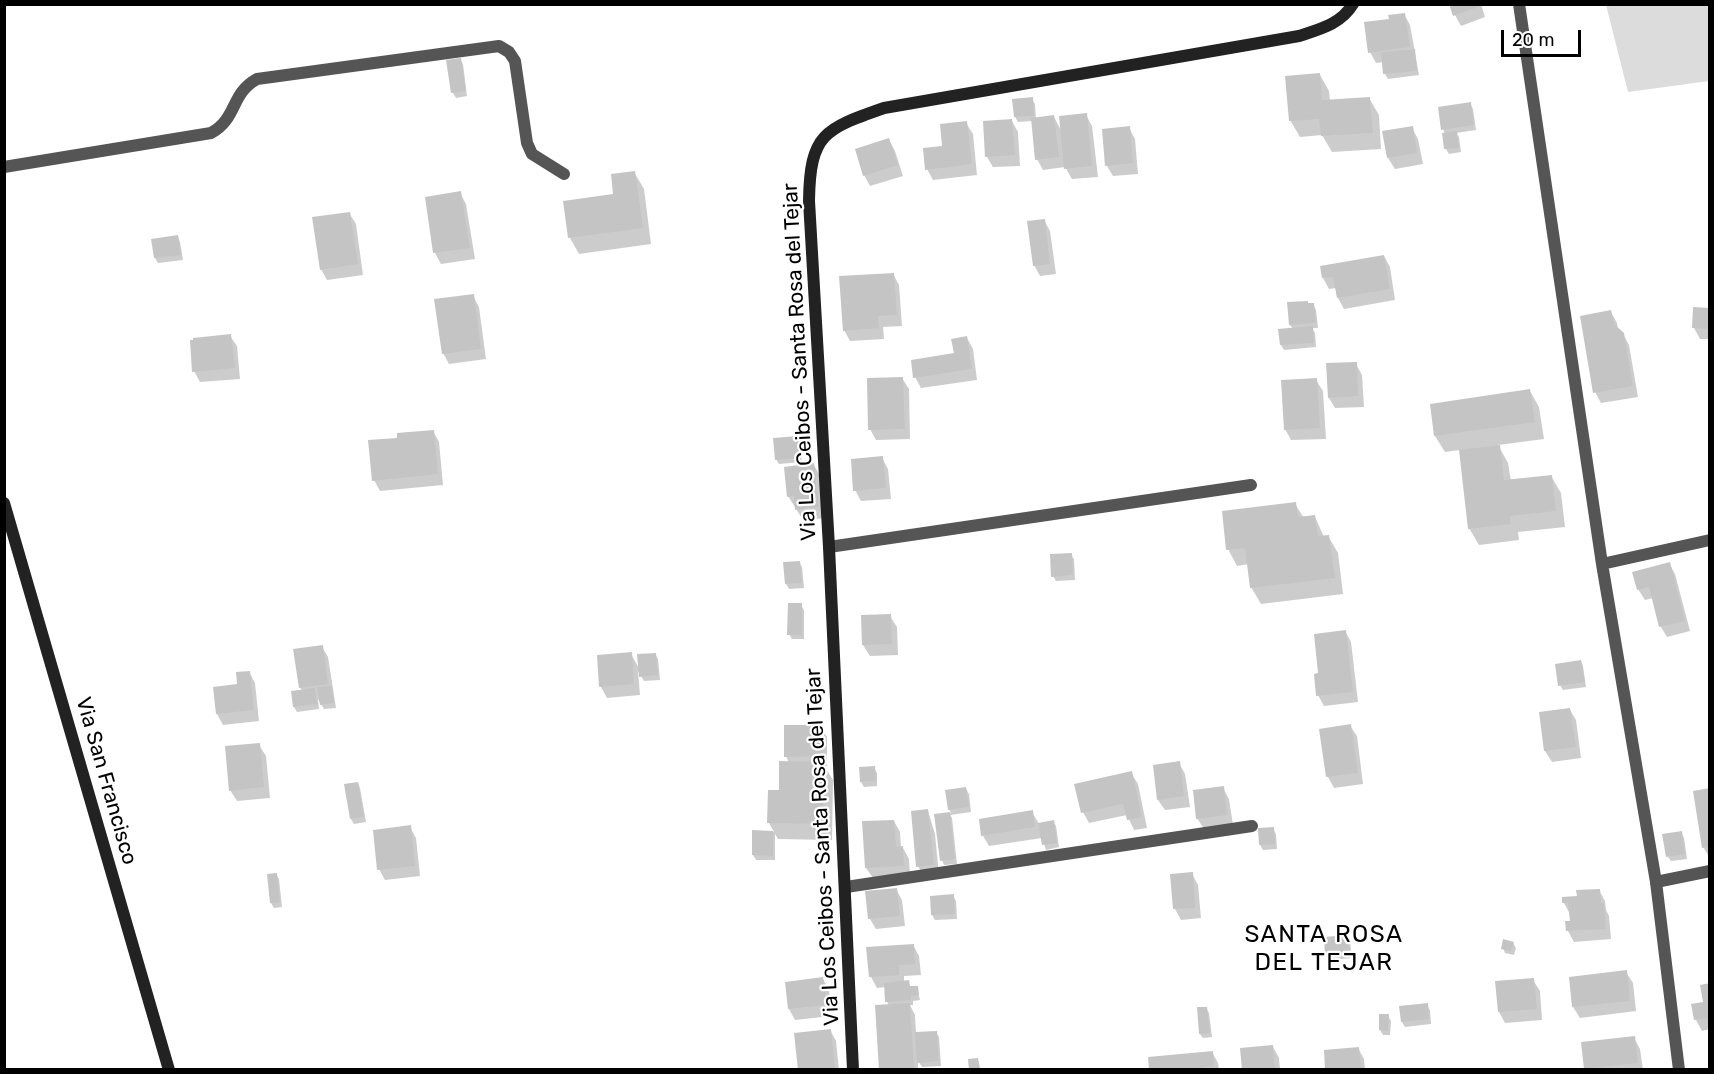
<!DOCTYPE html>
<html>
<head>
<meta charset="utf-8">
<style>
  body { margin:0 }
  #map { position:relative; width:1714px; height:1074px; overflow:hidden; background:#fff; font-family:Rubik,sans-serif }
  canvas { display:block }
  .frame { position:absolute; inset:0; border:6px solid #000; pointer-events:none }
  .scale { position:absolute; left:1501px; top:30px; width:80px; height:27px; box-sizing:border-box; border:3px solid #000; border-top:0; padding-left:8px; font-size:18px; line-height:21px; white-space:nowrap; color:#000; -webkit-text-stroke:4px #fff; paint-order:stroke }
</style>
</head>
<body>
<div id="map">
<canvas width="1714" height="1074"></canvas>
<div class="frame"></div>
<div class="scale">20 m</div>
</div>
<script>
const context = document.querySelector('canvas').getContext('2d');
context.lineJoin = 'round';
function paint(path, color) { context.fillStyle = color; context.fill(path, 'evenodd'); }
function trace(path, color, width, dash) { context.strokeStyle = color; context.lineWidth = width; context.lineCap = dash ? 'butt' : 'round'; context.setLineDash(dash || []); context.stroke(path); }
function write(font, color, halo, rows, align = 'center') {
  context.font = font + ' Rubik,sans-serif'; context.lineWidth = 4.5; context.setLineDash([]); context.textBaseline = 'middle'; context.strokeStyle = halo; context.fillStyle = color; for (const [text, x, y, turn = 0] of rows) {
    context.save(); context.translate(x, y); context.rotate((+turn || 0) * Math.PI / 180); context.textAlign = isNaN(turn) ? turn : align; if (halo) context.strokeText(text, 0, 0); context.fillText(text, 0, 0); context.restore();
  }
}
paint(new Path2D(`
  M1606,5H1709V81L1628,92Z`), '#dcdcdc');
paint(new Path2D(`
  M1481,4L1485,17L1461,26L1455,15Z
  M1404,14L1410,25L1419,75L1388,79L1385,74L1384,62L1376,63L1370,52L1391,20Z
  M460,59L463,64L467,96L456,98L453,93L448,61Z
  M1320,75L1329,91L1330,101L1369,98L1379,115L1381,149L1332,152L1322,135L1300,137L1290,120Z
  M1032,99L1035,104L1036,119L1054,117L1062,132L1086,115L1092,126L1098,177L1072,179L1065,167L1043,170L1037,159L1033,121L1018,122L1015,117Z
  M1470,104L1473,109L1476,130L1456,133L1459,137L1461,152L1449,154L1446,149L1444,134H1445L1443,129Z
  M1012,121L1018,132L1020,166L993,167L987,157Z
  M966,123L973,134L977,175L933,180L927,169Z
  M1129,128L1135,139L1138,174L1113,176L1107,166Z
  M1412,128L1418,139L1423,164L1395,169L1388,158Z
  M889,140L895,151L903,176L870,186L864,175Z
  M634,172L644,189L651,244L579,254L570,238L615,196Z
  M460,193L466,204L475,259L441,264L435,253L426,198Z
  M349,213L356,224L363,275L327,280L321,269Z
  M1044,220L1050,231L1056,274L1040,276L1034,265Z
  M178,237L180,242L183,260L158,263L155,258Z
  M1384,256L1390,267L1395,300L1344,309L1338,298L1336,288L1329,289L1323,278Z
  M893,274L899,285L902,326L883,327L884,339L850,341L844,330Z
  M473,296L479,307L486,359L449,364L443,353Z
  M1288,304L1313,305L1316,310L1318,328H1312L1315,333L1316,347L1284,350L1281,345L1280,330L1293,329L1290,325Z
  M1710,309V339H1700L1694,328Z
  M1611,312L1617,323L1618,330L1623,334L1629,345L1638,397L1601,403L1595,392Z
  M230,336L237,346L240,379L200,382L194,371Z
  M967,338L973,349L977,380L921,388L915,377L955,355Z
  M1356,364L1362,375L1364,407L1335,408L1329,398Z
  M902,378L909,389L910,439L876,440L870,429Z
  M1316,380L1323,391L1326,439L1291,440L1285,429Z
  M1530,391L1539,407L1544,439L1498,445L1508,463L1511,481L1551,476L1561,493L1565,527L1518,532L1519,540L1479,545L1469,528L1460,450L1445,452L1435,436L1431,405Z
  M433,431L439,442L443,485L380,491L374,480L399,439Z
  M797,437L800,442L802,462L779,464L776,459Z
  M882,458L888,469L891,499L861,501L855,490Z
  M814,465L820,476L825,518L803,520L788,496Z
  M1295,504L1304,518L1315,517L1324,537L1328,536L1338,553L1343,594L1261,604L1251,587L1249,564L1237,566L1228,549Z
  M1071,555L1074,559L1075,580L1056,581L1053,576Z
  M799,562L802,567L804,588L789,589L786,584Z
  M1669,563L1675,574L1690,631L1667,637L1661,627L1653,598L1645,600L1638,589Z
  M801,605L804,610V639H792L789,634Z
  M890,616L897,627L898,655L870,656L863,645Z
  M1345,631L1351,642L1358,702L1324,706L1318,695Z
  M322,647L328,657L336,708L324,709L318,699L319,709L297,712L294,707L302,691L300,687Z
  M631,654L640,670L655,654L658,659L660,680L644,681L638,671L640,695L607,698L601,687L598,656Z
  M1581,661L1583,666L1586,687L1563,690L1560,685Z
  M249,672L255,683L259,721L223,725L217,714Z
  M1570,710L1576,720L1581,758L1552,762L1545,751Z
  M820,726L827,737V766L825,767L833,780L832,840L778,839L775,834V860H756L753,855L754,832H774L769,823L789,763L786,756Z
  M1350,726L1357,736L1363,784L1334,788L1328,777L1321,730Z
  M259,745L266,756L270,798L237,801L230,790Z
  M1179,763L1185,774L1190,807L1165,810L1158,800Z
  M874,768L877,773V786L864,787L861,782L860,769Z
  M1131,773L1138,784L1147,828L1134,830L1127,815L1089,823L1083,812Z
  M358,783L360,788L366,822L354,824L351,819Z
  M1223,788L1229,799L1233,825L1204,829L1197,818Z
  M966,789L969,794L971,812L950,815L952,818L957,864L944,865L942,860L936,815L951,813L949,809Z
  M1710,790V858L1703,847Z
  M928,811L935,834L939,875L924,877L918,866Z
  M1032,812L1039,824L1053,821L1056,826L1059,847L1046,850L1042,838L989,846L983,836Z
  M894,821L900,832L901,848H903L909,859L910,876L873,878L866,868Z
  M410,827L416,838L420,876L385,880L379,869Z
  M1273,829L1276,834L1277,849L1263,850L1260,845Z
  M1681,833L1684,838L1687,859L1671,861L1668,857Z
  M276,874L279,879L282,907L274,908L271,903Z
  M1192,874L1198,885L1201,918L1181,920L1175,909Z
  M896,889L902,900L905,926L876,929L870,919Z
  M1599,890L1605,901L1606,910L1609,916L1611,939L1574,942L1568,931L1571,922L1570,914L1564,903Z
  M953,896L956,901L957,919L935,920L932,915Z
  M1348,937L1350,942L1352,958L1330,960L1327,955Z
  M1513,943L1516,948L1514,955L1505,953L1503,948Z
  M913,945L919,956L921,975L904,976V982H908L911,988L917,987L920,1000L913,1001V1005H910L915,1015L916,1033L936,1032L939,1037L941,1066L922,1067L918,1061V1070H880L889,1005L887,1002L886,987L877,988L871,977Z
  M1626,972L1633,983L1636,1011L1580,1018L1573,1007Z
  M823,979L829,990L832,1016L795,1020L789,1009Z
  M1533,980L1540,991L1542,1020L1505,1023L1499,1012Z
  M1710,985V1029L1702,1031L1696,1020L1704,1003Z
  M1427,1005L1430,1010L1431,1024L1405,1027L1402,1022L1401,1007Z
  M1206,1008L1209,1013L1212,1037L1203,1038L1200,1034Z
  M1388,1016L1391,1021L1390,1035H1383L1380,1030Z
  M830,1030L836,1041L839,1070H799Z
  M1634,1038L1640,1049L1643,1070H1586Z
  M1273,1047L1279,1058L1280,1070H1243Z
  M1358,1048L1364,1059L1365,1070H1327Z
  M1212,1052L1218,1063L1219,1070H1151Z`), '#0003');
paint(new Path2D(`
  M1449,4H1483V5L1453,16Z
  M1405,13L1410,47L1368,53L1364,22L1389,19L1388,15Z
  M1415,49L1417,71L1383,74L1381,52Z
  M461,58L466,91L451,93L446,60Z
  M1320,73L1322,100L1370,97L1373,133L1321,136L1319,119L1289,121L1285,76Z
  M1033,97L1034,116L1014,117L1012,99Z
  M1471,102L1474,125L1441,130L1438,107Z
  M1087,113L1092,166L1064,169L1059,116Z
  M1054,115L1059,157L1035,160L1031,118Z
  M1012,119L1015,155L985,157L983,121Z
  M967,121L972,164L925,170L923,148L942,146L940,124Z
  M1130,126L1133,163L1105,166L1102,129Z
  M1413,126L1417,153L1387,158L1382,131Z
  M1457,131L1459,148L1444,149L1442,133Z
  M889,138L898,165L863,176L855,149Z
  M635,171L643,228L568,238L563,201L613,194L611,174Z
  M461,191L470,248L433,253L425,197Z
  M350,212L358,264L320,270L312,217Z
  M1045,219L1050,264L1033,266L1027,221Z
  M178,235L181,255L154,258L151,239Z
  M1384,255L1390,289L1337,298L1333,277L1322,278L1320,266Z
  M894,273L897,315L878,316L879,328L843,331L839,276Z
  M474,294L481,349L442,354L434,299Z
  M1308,301V303H1314L1316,323L1289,325L1287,302Z
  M1693,307L1710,308V329L1692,328Z
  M1611,310L1614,324L1624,333L1633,386L1593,393L1580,316Z
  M1313,326L1314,343L1280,345L1278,329Z
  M231,334L235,368L192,372L190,340H193V338Z
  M967,336L972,369L913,378L911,360L954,353L951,339Z
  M1357,362L1358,396L1328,398L1326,363Z
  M903,377L905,429L868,430L867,378Z
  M1317,378L1320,428L1284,430L1281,380Z
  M1530,389L1535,422L1434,436L1430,404Z
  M434,430L438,474L372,481L368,440L397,438V433Z
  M798,436L800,458L775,460L773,438Z
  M1500,445L1504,480L1552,475L1556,511L1510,516L1511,524L1468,529L1459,450Z
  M883,456L886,488L853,491L851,459Z
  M814,463L819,507L795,510L794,496L787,497L784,467Z
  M1296,502L1298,517L1315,515L1318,536L1329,535L1335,578L1250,588L1245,548L1226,550L1222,511Z
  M1072,553L1073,575L1051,577L1050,554Z
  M800,561L802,583L785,584L783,562Z
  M1670,562L1685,621L1659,627L1649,587L1637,590L1632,572Z
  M788,603H802V635H787Z
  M891,614L892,644L862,645L861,615Z
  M1346,630L1353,692L1316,696L1314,674L1318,673L1314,634Z
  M323,645L328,684L299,688L293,649Z
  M632,652L634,684L599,687L597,655Z
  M656,653L658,675L639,677L637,654Z
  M1581,660L1585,682L1558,686L1555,664Z
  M250,671L254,710L216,714L213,687L237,684L236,672Z
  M332,686L334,703L320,705L317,687Z
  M315,688L317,704L293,707L291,691Z
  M1570,708L1576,747L1544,751L1539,712Z
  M1351,724L1358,773L1326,777L1319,729Z
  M784,725H821L822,756L784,757Z
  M260,743L264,787L229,791L225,746Z
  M779,761L824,762L823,824L767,823L768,790H779Z
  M1180,761L1184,796L1157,800L1153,765Z
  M875,766L876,781L860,782L859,767Z
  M1132,771L1142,817L1127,820L1123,804L1081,813L1074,784Z
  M358,782L364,817L350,819L344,784Z
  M1224,786L1227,815L1196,819L1193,790Z
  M966,787L969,807L948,810L945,790Z
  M1710,788V847L1702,848L1693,791Z
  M928,809L934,865L916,867L911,811Z
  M1033,810L1035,827L981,836L979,819Z
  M950,812L955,859L940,861L934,814Z
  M894,820L896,847L903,846L904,866L865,868L862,821Z
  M1054,820L1057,843L1042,845L1038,823Z
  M411,825L415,866L377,870L373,830Z
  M1274,827L1275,844L1259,845L1258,828Z
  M752,830L773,831V856L752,855Z
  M1682,831L1685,854L1666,857L1662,834Z
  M1193,872L1195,908L1173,909L1170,874Z
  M277,873L280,902L270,903L267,874Z
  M897,888L900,916L868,919L865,891Z
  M1600,889L1601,903H1604L1606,929L1566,931L1565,921H1570L1568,903H1562V897L1577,896L1576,890Z
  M954,894L955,914L931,915L930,896Z
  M1348,935L1350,954L1325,955L1324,937Z
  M1503,939L1514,942L1511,951L1501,949Z
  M914,944L915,964L899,965V975L869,977L866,947Z
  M1627,970L1630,1001L1572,1007L1569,977Z
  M823,977L827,1005L788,1009L785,982Z
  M1534,978L1537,1009L1498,1012L1495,981Z
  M909,980L910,986H918L919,995L911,996V1000L885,1002L884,983Z
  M1710,983V1018L1694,1020L1691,1004L1703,1002L1700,985Z
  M910,1003L914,1070H879L875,1005Z
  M1428,1003L1429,1019L1401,1022L1399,1006Z
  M1197,1007H1207L1210,1033L1199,1034Z
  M1379,1014H1389L1388,1031L1379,1030Z
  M831,1029L835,1070H798L794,1033Z
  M937,1031L939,1061L917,1063L915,1032Z
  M1635,1036L1638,1063L1584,1069L1581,1042Z
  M1273,1045L1275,1070H1242L1240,1048Z
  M1359,1047L1361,1070H1325L1324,1050Z
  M1213,1051L1214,1066L1187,1070H1149L1148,1057Z
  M978,1058L980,1068L969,1070L968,1059Z`), '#c4c4c4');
trace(new Path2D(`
  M1656,882L1710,871`), '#555', 12);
trace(new Path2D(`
  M1519,4L1602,564L1656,882L1679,1070
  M4,167L211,133C238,118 230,94 257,79L499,46L509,52L515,61L527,143L532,154L564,174
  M829,547L1251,485
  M1602,564L1710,540
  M846,887L1252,826`), '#555', 12);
trace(new Path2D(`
  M4,503L169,1070
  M853,1070L829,547L809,201C810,134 824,129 884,108L1299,36C1320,29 1341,24 1353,4`), '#222', 12);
write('21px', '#000', '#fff', [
  ["Via Los Ceibos - Santa Rosa del Tejar",800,362,-93],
  ["Via San Francisco",106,781,74],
  ["Via Los Ceibos - Santa Rosa del Tejar",823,847,-93]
]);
context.letterSpacing = '1.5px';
write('24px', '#000', '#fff', [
  ["SANTA ROSA",1324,935],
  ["DEL TEJAR",1324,963]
]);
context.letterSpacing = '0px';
</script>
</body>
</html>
